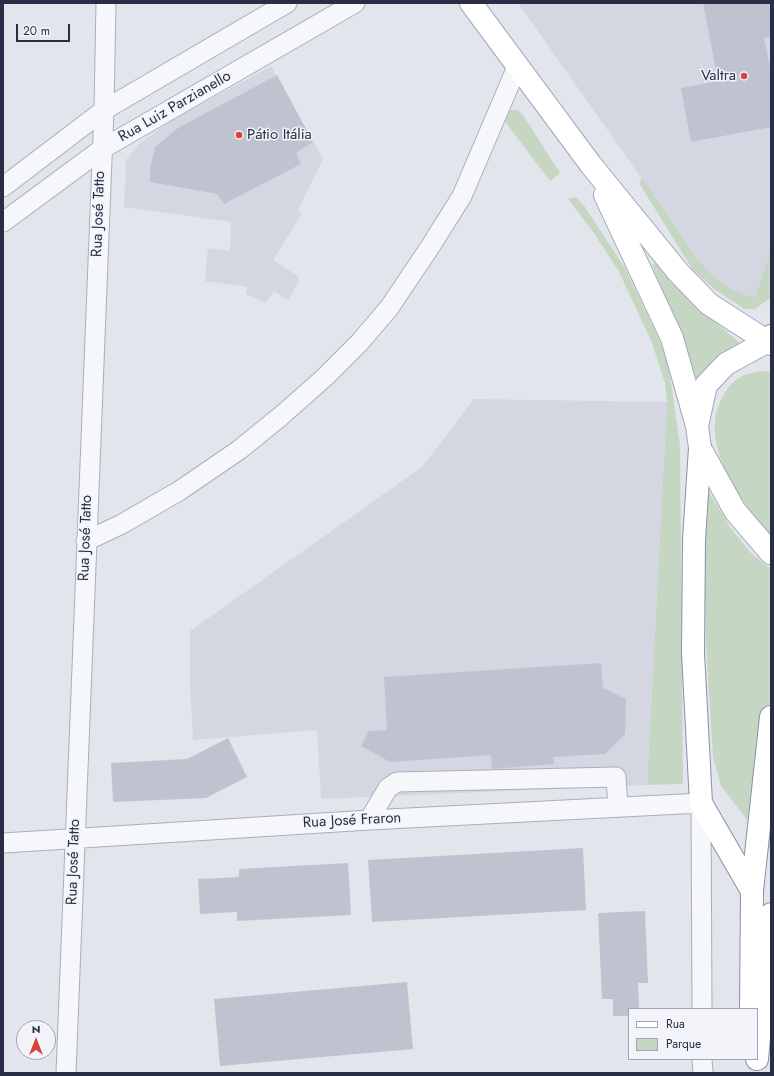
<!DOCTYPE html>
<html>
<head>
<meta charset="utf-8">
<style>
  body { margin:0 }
  #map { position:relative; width:774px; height:1076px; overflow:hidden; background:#e3e5ec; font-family:Jost,sans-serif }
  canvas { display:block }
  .frame { position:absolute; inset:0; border:4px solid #292e46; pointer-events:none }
  .legend { position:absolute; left:628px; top:1008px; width:130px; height:52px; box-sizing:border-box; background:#f3f4f9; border:1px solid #a2a5b1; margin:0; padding:5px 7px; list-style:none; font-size:12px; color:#292e46 }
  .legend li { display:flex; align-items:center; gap:8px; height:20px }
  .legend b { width:20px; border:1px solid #a2a5b1 }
  .north { position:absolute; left:16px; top:1020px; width:40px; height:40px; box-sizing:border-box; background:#f3f4f9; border:1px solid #a2a5b1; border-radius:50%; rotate:0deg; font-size:11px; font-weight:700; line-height:16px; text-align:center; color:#292e46 }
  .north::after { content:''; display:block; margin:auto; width:14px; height:18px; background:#db413e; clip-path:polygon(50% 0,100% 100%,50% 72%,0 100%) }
  .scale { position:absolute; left:16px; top:24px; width:54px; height:18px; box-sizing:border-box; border:2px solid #292e46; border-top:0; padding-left:5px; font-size:12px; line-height:14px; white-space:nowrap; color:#292e46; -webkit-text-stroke:3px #f3f4f9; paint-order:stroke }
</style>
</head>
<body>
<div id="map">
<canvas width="774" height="1076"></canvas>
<div class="frame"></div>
<ul class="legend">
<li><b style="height:5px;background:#fff"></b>Rua</li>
<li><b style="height:11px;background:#c5d7c3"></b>Parque</li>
</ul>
<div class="north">N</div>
<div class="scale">20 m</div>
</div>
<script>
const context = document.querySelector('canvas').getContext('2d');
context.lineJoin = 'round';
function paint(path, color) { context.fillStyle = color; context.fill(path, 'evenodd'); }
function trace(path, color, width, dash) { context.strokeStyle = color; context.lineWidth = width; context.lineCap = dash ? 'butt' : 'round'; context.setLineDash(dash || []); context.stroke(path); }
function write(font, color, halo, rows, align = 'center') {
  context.font = font + ' Jost,sans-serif'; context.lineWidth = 3; context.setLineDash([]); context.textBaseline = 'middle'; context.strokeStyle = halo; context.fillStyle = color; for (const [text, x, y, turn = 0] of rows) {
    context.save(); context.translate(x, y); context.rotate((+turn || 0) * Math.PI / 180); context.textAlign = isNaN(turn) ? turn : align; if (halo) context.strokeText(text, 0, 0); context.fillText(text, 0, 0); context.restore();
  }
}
paint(new Path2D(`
  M518,3H771V249L755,297L743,295L731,289L716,279L699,260Z
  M271,66L323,159L298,210L302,213L273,260L298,276L299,281L288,300L274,291L265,303L246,294L247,287L205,281L208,248L230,251L231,222L124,207L126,160L140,143L171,121Z
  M474,399L667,402L647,785L321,799L317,730L193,740L190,683V631L422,467Z`), '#d4d7e1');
paint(new Path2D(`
  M510,110H518L523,115L560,173L550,181L503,119Z
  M642,178C654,195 666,212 677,229C697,258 717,291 755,297L771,249V297L770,298L755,309H744L714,289L693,270L639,183Z
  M576,197L585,207L625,268L659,339L669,369L680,445L683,784L647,785L667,402L665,383L652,343L635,306L618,270L591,229L568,199Z
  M659,260L699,308L740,343L725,353L698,382L652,265Z
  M761,371L771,372V537C743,503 698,445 721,400C731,380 739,375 761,371Z
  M709,492L730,527L751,553L771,569V851L721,786L713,757L706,644L704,551L705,515Z`), '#c5d7c3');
paint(new Path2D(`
  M703,3H771V37L764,38L771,72V127L691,142L681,88L718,81Z
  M277,75L313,142L296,153L301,164L224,204L217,194L150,182V168L155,147L178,128Z
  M601,663L603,688L626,699L625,734L605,754L553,757L554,764L492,769L491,755L390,762L361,746L369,731L387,730L384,677Z
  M228,738L247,777L206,798L113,802L111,763L187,759Z
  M583,848L586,910L372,922L368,860Z
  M348,863L351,915L237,921V912L200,914L198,879L239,877V869Z
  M645,911L648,983H638L639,1009H629V1016H613V999H602L598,913Z
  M407,982L413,1049L220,1066L214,999Z`), '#bfc3d0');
const minor = new Path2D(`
  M3,187L104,110L287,3
  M3,222L102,149L355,3
  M86,541L122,524L179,491L239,450L281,416L325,377L360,342L389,308L430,247L462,196L517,67
  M369,820L388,788L397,782L616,777L618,807
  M3,843L369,820L701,803L702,1009
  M702,1059L703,1073
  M66,1073L104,110L106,3`);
const major = new Path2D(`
  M471,3L591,165L678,272L709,304L771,344
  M605,195L672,338L697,426
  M768,341L726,364L706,385L697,426L700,448L735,511L771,553`);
const highway = new Path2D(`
  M768,341L771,336
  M700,448L694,540L693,653L701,803L752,891
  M751,1009L752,891L771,717
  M757,1059L771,914`);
trace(minor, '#abaeba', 21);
trace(major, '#a1a6b9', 24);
trace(highway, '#898fa4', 24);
trace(minor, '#f6f7fa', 19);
trace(major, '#fff', 22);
trace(highway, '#fff', 22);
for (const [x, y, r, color] of [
  [744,76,4,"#db413e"],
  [239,135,4,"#db413e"]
]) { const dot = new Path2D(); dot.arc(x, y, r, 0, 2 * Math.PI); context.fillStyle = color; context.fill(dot); trace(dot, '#f3f4f9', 1.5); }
write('15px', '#292e46', '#f3f4f9', [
  ["Valtra",736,76],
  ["Pátio Itália",247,135,"left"]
], 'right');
write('15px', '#292e46', '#f3f4f9', [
  ["Rua Luiz Parzianello",175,107,-30],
  ["Rua José Tatto",99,214,-88],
  ["Rua José Tatto",86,538,-88],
  ["Rua José Fraron",352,821,-3],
  ["Rua José Tatto",74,862,-88]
]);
</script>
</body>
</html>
